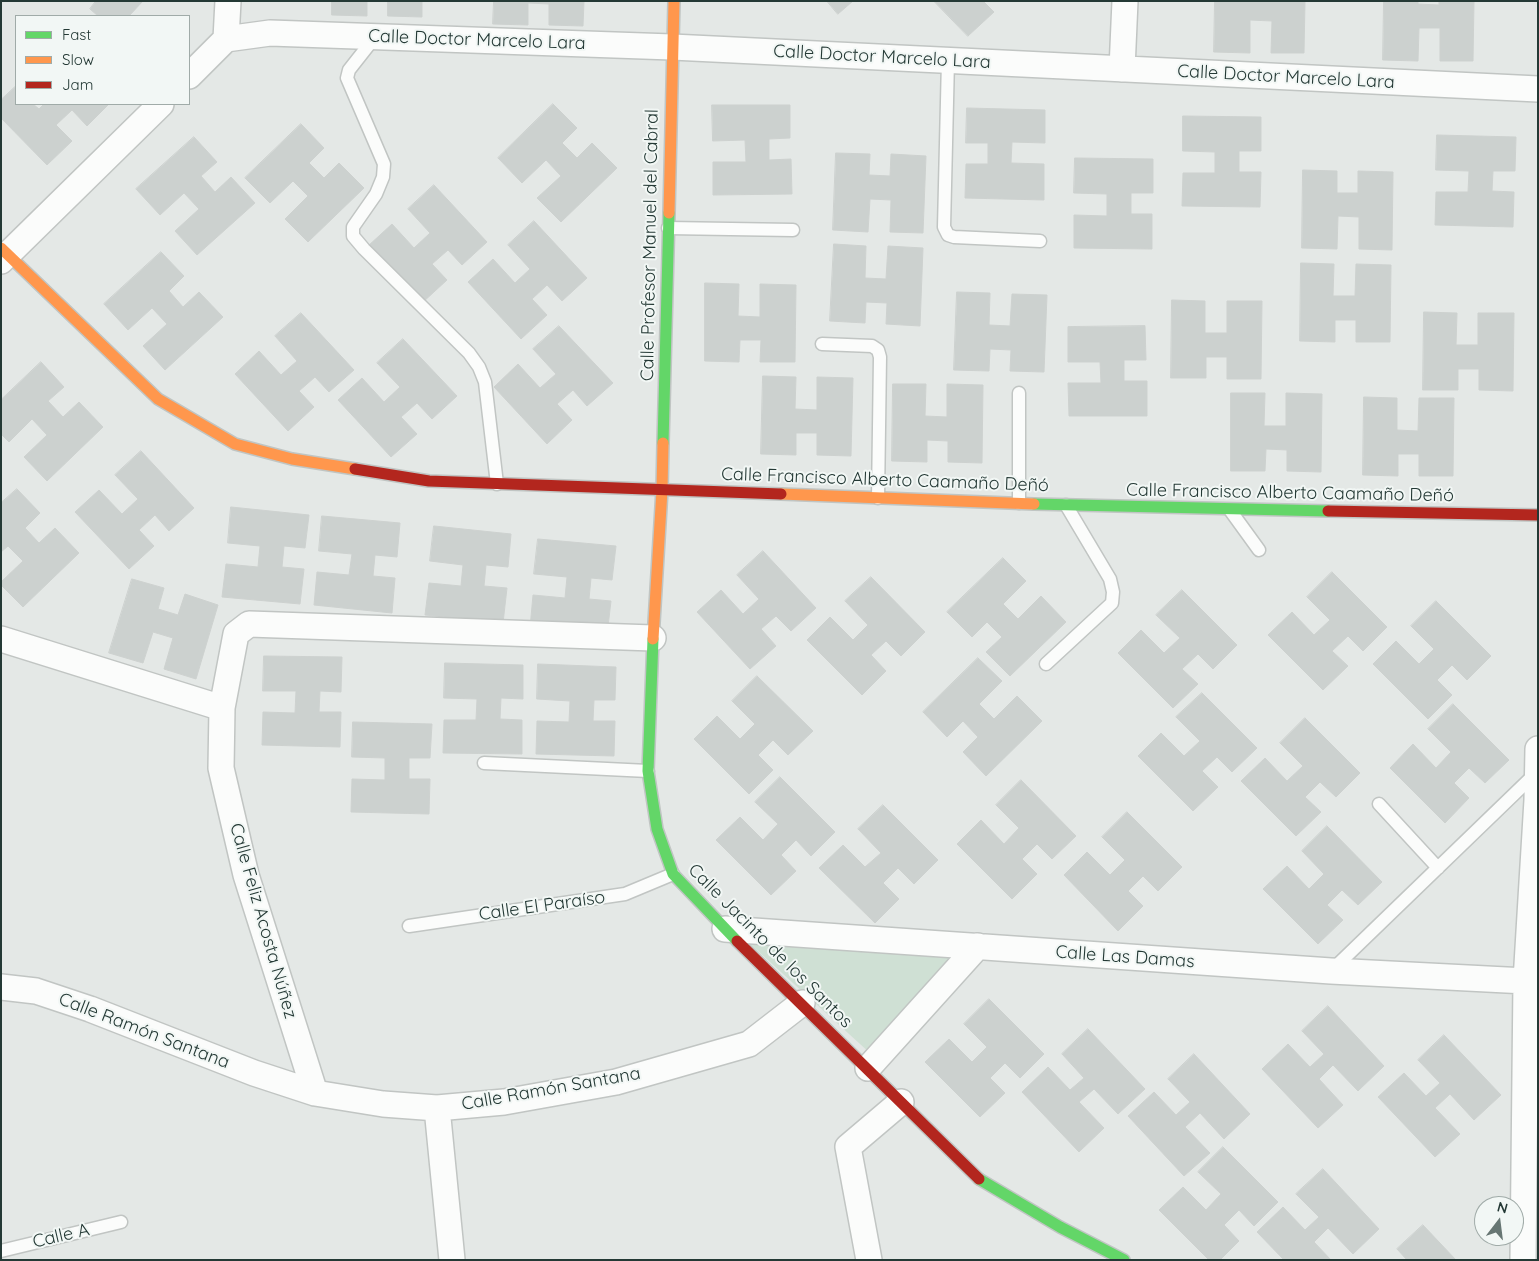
<!DOCTYPE html>
<html>
<head>
<meta charset="utf-8">
<style>
  body { margin:0 }
  #map { position:relative; width:1539px; height:1261px; overflow:hidden; background:#e4e8e6; font-family:Quicksand,sans-serif }
  canvas { display:block }
  .frame { position:absolute; inset:0; border:2px solid #243935; pointer-events:none }
  .legend { position:absolute; left:15px; top:15px; width:175px; height:90px; box-sizing:border-box; background:#f2f7f5; border:1px solid #a0aba8; margin:0; padding:6px 9px; list-style:none; font-size:15px; color:#243935 }
  .legend li { display:flex; align-items:center; gap:10px; height:25px }
  .legend b { width:25px; border:1px solid #a0aba8 }
  .north { position:absolute; left:1474px; top:1196px; width:50px; height:50px; box-sizing:border-box; background:#f2f7f5; border:1px solid #a0aba8; border-radius:50%; rotate:15deg; font-size:14px; font-weight:700; line-height:20px; text-align:center; color:#243935 }
  .north::after { content:''; display:block; margin:auto; width:18px; height:22px; background:#677673; clip-path:polygon(50% 0,100% 100%,50% 72%,0 100%) }
</style>
</head>
<body>
<div id="map">
<canvas width="1539" height="1261"></canvas>
<div class="frame"></div>
<ul class="legend">
<li><b style="height:6px;background:#63d668"></b>Fast</li>
<li><b style="height:6px;background:#ff974d"></b>Slow</li>
<li><b style="height:6px;background:#b3261e"></b>Jam</li>
</ul>
<div class="north">N</div>
</div>
<script>
const context = document.querySelector('canvas').getContext('2d');
context.lineJoin = 'round';
function paint(path, color) { context.fillStyle = color; context.fill(path, 'evenodd'); }
function trace(path, color, width, dash) { context.strokeStyle = color; context.lineWidth = width; context.lineCap = dash ? 'butt' : 'round'; context.setLineDash(dash || []); context.stroke(path); }
function write(font, color, halo, rows, align = 'center') {
  context.font = font + ' Quicksand,sans-serif'; context.lineWidth = 4; context.setLineDash([]); context.textBaseline = 'middle'; context.strokeStyle = halo; context.fillStyle = color; for (const [text, x, y, turn = 0] of rows) {
    context.save(); context.translate(x, y); context.rotate((+turn || 0) * Math.PI / 180); context.textAlign = isNaN(turn) ? turn : align; if (halo) context.strokeText(text, 0, 0); context.fillText(text, 0, 0); context.restore();
  }
}
paint(new Path2D(`
  M749,943L959,953L871,1054Z`), '#cfe0d4');
const building = new Path2D(`
  M96,1H143L129,16H98L90,9Z
  M332,1H367V16L332,15Z
  M388,1H422V17L388,16Z
  M494,1H584L583,26L549,25V4L528,3V25L493,24Z
  M827,1H853L838,14Z
  M934,1H983L994,12L968,36Z
  M1215,1H1305L1304,53H1271L1272,21L1250,20V53L1214,52Z
  M1384,1H1418V4L1439,5V1H1474L1473,61H1440V28H1419L1418,61L1383,60Z
  M16,86V104H33L39,109L44,104H109L87,126L72,110L56,125L72,141L47,165L1,118V100Z
  M553,104L577,128L562,143L577,158L592,143L617,168L561,222L537,198L561,176L546,160L522,183L498,158Z
  M712,105H790V138L769,139V160L791,159L792,194L713,195V162H746L745,140L713,141Z
  M967,108L1045,110V143L1012,142L1011,163L1044,164V200L965,198L966,164H988V143H966Z
  M1183,116L1261,117V151H1239V172H1261L1260,207L1182,206L1183,173H1215V152L1183,151Z
  M301,124L324,148L309,163L324,178L339,163L364,188L308,242L285,219L308,196L293,181L270,203L245,178Z
  M1437,135L1516,137L1515,171H1493L1492,191L1514,192L1513,227L1435,225L1436,192H1468L1469,171L1436,170Z
  M194,137L217,162L201,176L215,192L231,177L255,203L197,255L175,231L199,209L184,193L160,215L136,189Z
  M836,153L870,154L869,175L890,176L891,154L926,156L923,233L890,232L891,200L870,199L868,232L833,230Z
  M1075,158L1153,159V193H1131V214H1152V249L1074,248V215L1107,216V194L1074,193Z
  M1303,170L1337,171V193H1358V171L1393,172L1392,250L1359,249V217L1338,216L1337,249L1302,248Z
  M434,185L487,242L462,265L448,250L432,264L447,280L422,303L368,246L392,224L414,248L430,233L408,209Z
  M534,221L587,278L562,301L547,285L532,299L547,315L521,339L468,282L493,259L515,283L530,269L508,245Z
  M834,244L866,246L865,278L886,279L888,246L923,248L920,326L886,324L887,303L866,302L865,323L830,321Z
  M161,252L184,276L169,291L183,307L199,292L223,317L165,370L143,346L167,324L152,308L128,330L104,304Z
  M1301,263L1334,264L1333,296H1355L1356,264L1391,265L1390,342H1356V320H1335V342L1300,341Z
  M705,283L739,284L738,316L760,317V284L796,285L795,362H760L761,340H740L739,362L705,361Z
  M957,292L990,293L989,325L1010,326L1012,294L1047,295L1044,372L1010,371L1011,350L990,349L989,371L954,370Z
  M1172,300L1205,301V333H1227V301H1262L1261,379H1227V357H1206V378H1171Z
  M1424,312L1457,313L1456,345H1478V313H1514L1513,391L1479,390V369H1458V390H1423Z
  M301,313L354,370L329,392L315,377L299,391L314,407L288,431L235,374L259,351L281,375L297,361L275,336Z
  M559,326L613,383L587,406L573,390L557,404L572,420L547,444L494,387L518,364L540,388L556,374L533,349Z
  M1145,326L1146,360H1124V381H1147V416H1069L1068,383H1101L1100,362H1068V327Z
  M403,339L457,396L432,419L417,403L401,417L417,434L391,457L338,400L362,378L384,402L400,387L377,363Z
  M41,362L64,387L48,401L63,417L79,402L103,427L47,481L24,457L47,435L32,419L9,442L1,434V400Z
  M763,376L796,377L795,409L817,410V377L853,378L851,456L817,455V433H796V455L761,454Z
  M893,384H926L925,416L947,417V384L983,385L982,463L948,462V441L927,440V462L892,461Z
  M1231,393H1265L1264,426H1286V393L1322,394L1321,472L1287,471V450L1266,449L1265,471H1231Z
  M1364,397L1397,398V430L1418,431L1419,398H1454L1453,476H1419V454H1398V476L1363,475Z
  M141,451L194,508L169,531L155,515L139,530L154,546L129,569L75,512L99,490L122,514L138,499L115,475Z
  M17,489L40,513L25,528L39,543L55,528L79,553L23,607L1,585V582L23,561L8,546L1,552V503Z
  M231,507L309,515L305,548L284,546L282,567L304,569L300,604L222,597L226,564L258,567L260,546L228,543Z
  M322,516L400,523L397,557L375,555L373,576L395,578L392,613L314,605L317,572L349,575L352,554L319,551Z
  M434,526L511,534L508,567L486,565L484,586L507,588L503,623L425,615L429,583L461,586L463,565L430,561Z
  M538,539L616,546L612,580L591,578L589,599L611,601L607,635L530,628L533,595L565,598L567,577L534,574Z
  M763,551L816,608L791,631L776,616L761,629L776,646L750,669L697,612L721,590L743,614L759,599L737,575Z
  M1003,558L1026,581L1003,604L1018,619L1041,596L1066,622L1010,676L986,652L1002,637L987,622L972,637L947,612Z
  M1332,572L1387,627L1363,651L1348,636L1332,651L1348,666L1323,690L1268,635L1292,612L1314,635L1330,620L1307,597Z
  M871,577L925,632L901,656L886,641L871,655L886,671L862,695L807,640L830,617L853,640L868,625L845,601Z
  M132,579L164,588L158,609L178,615L185,594L218,605L196,679L164,669L173,638L153,632L143,663L109,653Z
  M1182,590L1237,645L1213,669L1198,654L1182,669L1198,684L1173,708L1118,653L1141,630L1164,653L1180,638L1156,615Z
  M1436,601L1491,656L1467,680L1452,665L1437,680L1452,695L1428,719L1373,664L1396,641L1419,664L1434,649L1411,626Z
  M264,656L342,657L341,692L320,691L319,712H341L340,747L262,745L263,712L295,713L296,691H263Z
  M978,658L1002,681L979,704L994,719L1017,696L1042,721L986,776L963,752L978,737L963,721L947,737L923,712Z
  M445,663L523,665V699L501,698L500,719L522,720V754L443,753L444,720H476L477,699L444,698Z
  M538,664L616,667L615,700H594L593,721H615L614,756L536,754L537,721L569,722L570,701L537,699Z
  M757,676L813,731L788,755L773,740L758,755L773,770L749,794L694,739L717,716L740,739L755,724L732,701Z
  M1202,693L1257,748L1232,772L1217,757L1202,771L1218,787L1193,811L1138,756L1161,733L1184,756L1200,741L1176,717Z
  M1453,704L1509,760L1485,783L1469,768L1454,783L1469,798L1445,823L1390,768L1413,744L1436,768L1451,752L1428,729Z
  M1305,718L1360,773L1336,797L1320,782L1305,797L1321,812L1296,836L1241,781L1265,758L1287,781L1303,766L1280,743Z
  M353,722L432,724L430,758H409V779H430L429,814L351,812L352,779L385,780V758L352,757Z
  M780,777L835,832L811,856L796,840L781,855L796,871L771,895L716,840L740,817L763,840L778,824L755,802Z
  M1021,780L1076,836L1052,859L1037,844L1022,859L1037,874L1012,899L957,844L981,820L1004,844L1019,828L996,805Z
  M883,805L938,860L914,884L898,868L883,883L899,899L875,923L819,868L843,845L865,867L881,853L858,829Z
  M1127,812L1182,867L1158,891L1143,876L1128,891L1143,906L1118,931L1064,875L1087,852L1110,875L1125,860L1102,837Z
  M1327,826L1382,882L1358,905L1342,890L1327,905L1343,920L1318,944L1263,889L1287,866L1309,889L1324,874L1302,851Z
  M989,999L1044,1054L1020,1078L1005,1063L990,1078L1005,1093L980,1117L925,1062L949,1039L972,1062L987,1047L964,1024Z
  M1328,1006L1384,1066L1358,1091L1333,1065L1319,1079L1343,1105L1318,1128L1262,1069L1288,1044L1310,1067L1324,1054L1302,1031Z
  M1088,1029L1145,1089L1118,1114L1094,1089L1079,1102L1104,1128L1079,1152L1022,1092L1048,1067L1070,1090L1084,1078L1062,1054Z
  M1444,1035L1501,1095L1474,1120L1450,1094L1435,1108L1460,1134L1435,1157L1378,1097L1404,1073L1426,1096L1440,1083L1418,1060Z
  M1194,1054L1250,1114L1224,1139L1200,1113L1185,1127L1210,1153L1184,1176L1128,1116L1154,1092L1176,1115L1190,1102L1168,1079Z
  M1223,1147L1278,1202L1254,1226L1239,1210L1224,1225L1239,1241L1220,1260H1209L1159,1210L1183,1187L1206,1210L1221,1194L1198,1172Z
  M1323,1169L1379,1229L1353,1254L1328,1228L1314,1242L1331,1260H1284L1257,1232L1283,1207L1305,1230L1319,1217L1296,1194Z
  M1423,1225L1456,1260H1407L1397,1249Z`);
paint(building, '#ccd1cf');
trace(building, '#cdd1cf', 1);
const lane = new Path2D(`
  M375,37L349,70L347,78L384,164L383,177L376,194L353,227V236L364,249L469,353L479,367L485,382L497,484
  M948,60L944,227L948,235L954,237L1040,241
  M668,228L793,230
  M822,344L872,346L878,350L880,357L878,498
  M1019,503V393
  M1230,510L1259,550
  M1046,664L1112,603L1113,592L1110,579L1066,505
  M484,763L648,771
  M1379,804L1438,868
  M409,926L625,894L673,874
  M1331,971L1536,773
  M1,1251L121,1222`);
const street = new Path2D(`
  M226,39L270,33L672,47L1538,89
  M1122,69L1125,1
  M189,76L226,39L228,1
  M1,261L161,104
  M1,639L222,708L221,768L246,875L315,1093
  M222,708L236,634L249,624L653,638
  M725,929L1331,971L1526,981
  M1,987L36,991L90,1009L254,1073L315,1093L383,1104L437,1108L504,1102L616,1082L749,1044L802,1003
  M868,1068L978,946
  M437,1108L452,1260
  M869,1260L848,1147L901,1102
  M1523,1260L1526,981L1537,800L1538,749`);
const fast = new Path2D(`
  M663,443L669,213
  M1034,504L1328,511
  M653,639L648,771L657,829L673,874L737,941
  M979,1179L1060,1227L1124,1260`);
const slow = new Path2D(`
  M669,213L674,1
  M1,248L158,399L235,444L292,459L355,469
  M781,494L1034,504
  M653,639L662,490L663,443`);
const jam = new Path2D(`
  M355,469L429,481L781,494
  M1328,511L1538,515
  M737,941L979,1179`);
trace(lane, '#c1c5c3', 15);
trace(street, '#c1c5c3', 28);
trace(fast, '#c0c5c3', 14);
trace(slow, '#c0c5c3', 14);
trace(jam, '#c0c5c3', 14);
trace(lane, '#fbfcfb', 12);
trace(street, '#fbfcfb', 25);
trace(fast, '#63d668', 11);
trace(slow, '#ff974d', 11);
trace(jam, '#b3261e', 11);
write('18px', '#243935', '#f2f7f5', [
  ["Calle Doctor Marcelo Lara",477,40,2],
  ["Calle Doctor Marcelo Lara",882,57,3],
  ["Calle Doctor Marcelo Lara",1286,77,3],
  ["Calle Profesor Manuel del Cabral",650,245,-89],
  ["Calle Francisco Alberto Caamaño Deñó",885,480,2],
  ["Calle Francisco Alberto Caamaño Deñó",1290,493,1],
  ["Calle El Paraíso",542,906,-8],
  ["Calle Feliz Acosta Núñez",263,921,74],
  ["Calle Jacinto de los Santos",770,946,45],
  ["Calle Las Damas",1125,957,4],
  ["Calle Ramón Santana",144,1031,21],
  ["Calle Ramón Santana",551,1089,-10],
  ["Calle A",61,1236,-13]
]);
</script>
</body>
</html>
